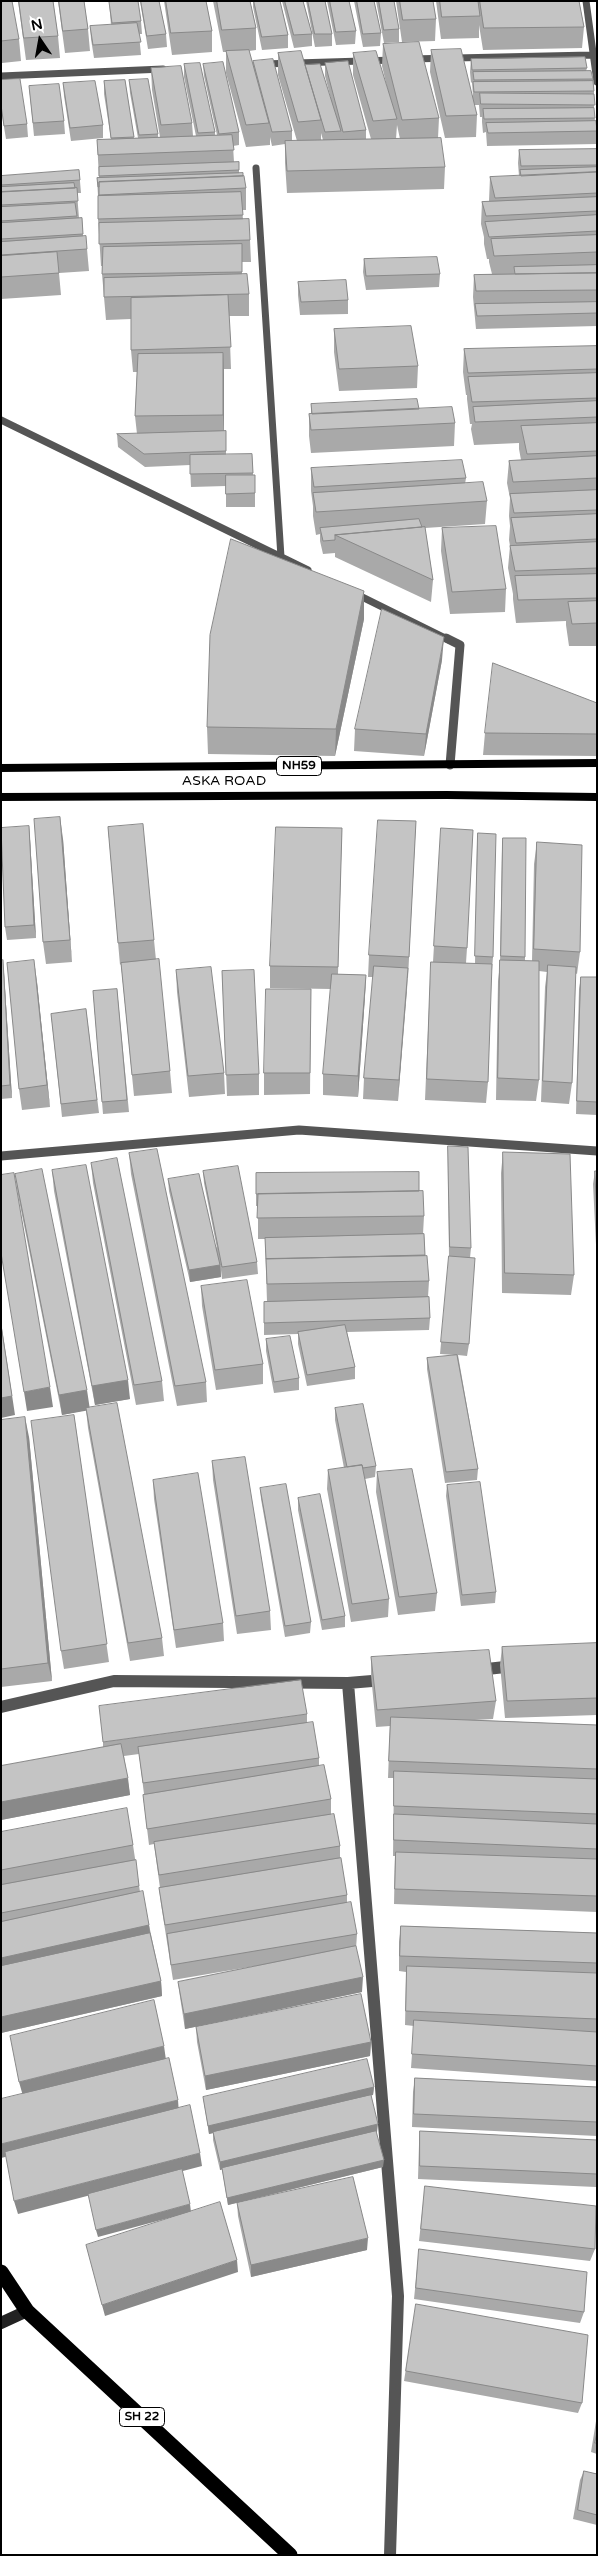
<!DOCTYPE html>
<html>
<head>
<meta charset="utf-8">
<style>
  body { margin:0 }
  #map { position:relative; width:598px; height:2556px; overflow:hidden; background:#fff; font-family:"Varela Round",sans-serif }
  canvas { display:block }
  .frame { position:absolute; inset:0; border:2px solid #000; pointer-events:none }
  .north { position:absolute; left:15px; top:15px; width:50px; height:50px; -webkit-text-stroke:4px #fff; paint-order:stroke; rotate:348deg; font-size:14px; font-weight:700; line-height:20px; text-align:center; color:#000 }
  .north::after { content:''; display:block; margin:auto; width:18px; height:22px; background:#000; clip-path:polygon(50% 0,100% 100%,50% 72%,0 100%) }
</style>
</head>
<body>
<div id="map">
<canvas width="598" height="2556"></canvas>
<div class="frame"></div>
<div class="north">N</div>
</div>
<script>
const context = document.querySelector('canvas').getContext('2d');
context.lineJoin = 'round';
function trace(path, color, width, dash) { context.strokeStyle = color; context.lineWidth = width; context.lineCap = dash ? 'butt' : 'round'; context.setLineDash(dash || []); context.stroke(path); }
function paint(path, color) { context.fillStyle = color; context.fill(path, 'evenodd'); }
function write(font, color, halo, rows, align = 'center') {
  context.font = font + ' "Varela Round",sans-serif'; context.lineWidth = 4.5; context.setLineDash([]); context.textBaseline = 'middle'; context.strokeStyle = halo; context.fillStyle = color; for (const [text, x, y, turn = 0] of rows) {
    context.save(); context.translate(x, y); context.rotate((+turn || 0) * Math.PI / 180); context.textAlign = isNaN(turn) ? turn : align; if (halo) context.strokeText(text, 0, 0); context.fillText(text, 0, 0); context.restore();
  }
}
trace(new Path2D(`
  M586,1L597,82
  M410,59L591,55
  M263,64L395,60
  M1,76L163,69
  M256,168L281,557
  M1,420L308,570
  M352,592L449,640`), '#555', 7);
trace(new Path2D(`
  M446,638L460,645L450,765
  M1,1156L299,1130L597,1151`), '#555', 9);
trace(new Path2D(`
  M478,1670L514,1666
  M348,1683L398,2296L390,2555
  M1,1707L114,1681L348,1683L384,1680`), '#555', 12);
trace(new Path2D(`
  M1,2323L27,2311`), '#222', 12);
trace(new Path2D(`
  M1,2272L27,2311L290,2555`), '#000', 15);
paint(new Path2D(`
  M597,759V767L1,772V764Z
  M447,791L597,793V801L447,799L1,801V793Z`), '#000');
paint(new Path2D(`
  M1,1L19,39L21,61L2,63L1,58Z
  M18,1H53L58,36L60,58L26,60Z
  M58,1H84L88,29L90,51L65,53Z
  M140,1H159L166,34L167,47L148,49Z
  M164,1H206L212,31V52L172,55Z
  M213,1H250L256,28V50L249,51L253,65V61L292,131V141H297L278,75V53L305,65L331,99L325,76V63L366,130V139H371L353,75V53L388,91L382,66L383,44L439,118L438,138L445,167L444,189L287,193L285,163V144L272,146L270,137V145L246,147L226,73V52H223ZM397,125L400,139H396ZM321,133L323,140H321Z
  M253,1H280L288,35V48L262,50L253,7Z
  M282,1H303L312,34V46L294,48Z
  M306,1H325L332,34V46L315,47Z
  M327,1H349L356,31L355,44L336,45Z
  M354,1H374L381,33L380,46L363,47Z
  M376,1H394L399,29V42L384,43Z
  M396,1H433L436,19L435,41L402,42Z
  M436,1H478L479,10L478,1H579L584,27L582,48L483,50L479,25V38L441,39Z
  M109,2L141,21L142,34H139L141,55L94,58L91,39L90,26L111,25Z
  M431,50L473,96L472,82L471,83L470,72L471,59L587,68L586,71L593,79L594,91V110L595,121L597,124V144L487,146L486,132L483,133L482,122V117H480L479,105H474L477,115L476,137L445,138L430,72Z
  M184,64L215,132V135H217L204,76L203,64L239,132V145L233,146L234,162H239V173L246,188V210H242L243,219L250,240L251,262H242V275L249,294V316H229L231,369H224V431H226V455L252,454L253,475H255V507H226V486L191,487L190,465L145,467L118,447L117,434H137L135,416L137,372H133L131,350V319L106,320L102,274V266H101L98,219V196L97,178H99L97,140L111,139L104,94V81L125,80L134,138H138L130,93L129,80L158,134V137H160L152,90L151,68L192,123L193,136H196L184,77Z
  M1,80L27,124L28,137L6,139L1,109Z
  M63,83L103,125V138L71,141L64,96Z
  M29,86L64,121L65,134L34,136Z
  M597,149V326L476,329L473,297L474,275L492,274L489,262V259H487L484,244V237L481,224L482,202L489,201L490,177L519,176L518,163L519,150Z
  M79,170L81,193H77L79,218H82L83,236L87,249L89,271L59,273L61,295L1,299V176Z
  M364,259L440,274L439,287L366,290L363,272Z
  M298,282L348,300V314L300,315L298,295Z
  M334,329L418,366L417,388L339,391L334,352Z
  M597,346V646H569L566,625V621L516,623L513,599V594L508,568L510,546L509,540L510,526L509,516L510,498L507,483L509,461L521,460L519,449V443L474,445L471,429L472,424H470L467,399V395H466L463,372L464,349Z
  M311,404L419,409L455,423L454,446L311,453L309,436V414H311Z
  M311,468L466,478L465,484L487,501L485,524L425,528L433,580L431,602L335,557V553L323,554L320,541V534L316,535L313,516V506L311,491Z
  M442,528L506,589L505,612L450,614L441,551Z
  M364,591V619L335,756L208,754L207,727Z
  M442,660L424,756L354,751L355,729Z
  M597,703V756L483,755L485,733Z
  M416,821L408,978H407L398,1101L363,1099L364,1078L373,977H368L369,955Z
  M29,826L30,839L36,938L7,940L5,927Z
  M108,827L154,940L156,960L170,1071L172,1093L134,1096L121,964L120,965Z
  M342,828L338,974L366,975L365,996L358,1097L323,1095V1074L331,989L270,988V966Z
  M441,828L467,948L466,963L475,964L477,846L478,833L493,957L492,970H491L488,1082L486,1103L425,1100L430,984L431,962H433Z
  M503,838L525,957V961H532L534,864L537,842L580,952L577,974L575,973L572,1083L569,1104L541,1102L545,987L547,972L539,971V1080L536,1101L496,1100L498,981L500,964L502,851Z
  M63,839L72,962L46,964L43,942Z
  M1,961L4,973L12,1098L1,1099Z
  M176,970L224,1073L225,1094L189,1097L177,992Z
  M222,971L259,1074V1095L227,1096Z
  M581,977H597V1115L576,1114L579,989Z
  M37,982L50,1107L22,1110L19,1089Z
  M117,989L129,1112L103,1114L93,991Z
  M311,989L310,1094L264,1095V1073Z
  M86,1009L99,1113L62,1117L51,1014Z
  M448,1146L471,1248L470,1258L469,1344L467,1356L458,1355L478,1469L477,1480L445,1483L427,1369V1358L455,1355L440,1354L449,1257L448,1159Z
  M503,1152L574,1275L571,1295L502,1293L501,1173Z
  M129,1153L206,1382L207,1402L177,1406L131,1174Z
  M91,1163L162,1381L164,1401L136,1405L93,1183Z
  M52,1170L130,1399L95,1405L54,1191Z
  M203,1171L257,1262L258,1274L222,1279L221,1270V1277L190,1282L169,1191L168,1179L217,1248L204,1183Z
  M595,1171H597V1265L593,1184Z
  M256,1173L419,1191L424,1216L423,1234H424L425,1256L429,1281L428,1297L430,1318L429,1330L347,1332L355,1367V1379L307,1386L298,1344V1334L264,1335V1302H267L265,1239H258V1206H256Z
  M15,1174L162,1638L164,1656L130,1661L88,1428L86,1410L62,1415L18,1195Z
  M201,1286L263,1364V1384L216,1390L202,1306Z
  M266,1339L299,1378V1390L274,1393L266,1351Z
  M335,1408L376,1466L375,1477L365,1479L389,1599L388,1617L351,1622L327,1489L328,1470L344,1468L335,1420Z
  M74,1415L109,1662L64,1669L61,1651Z
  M1,1420L29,1437L52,1681L1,1687Z
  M212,1461L270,1611L271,1630L237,1634L213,1480Z
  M377,1472L437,1593L435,1611L398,1615L376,1492Z
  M153,1480L223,1623L224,1641L176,1648L154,1499Z
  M447,1485L496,1592L495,1603L461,1606L446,1496Z
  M260,1488L311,1622L310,1633L285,1637L261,1499Z
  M298,1498L345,1616V1627L322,1630L298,1510Z
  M597,1643V1715L505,1718L500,1665L502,1647Z
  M371,1657L496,1701L493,1719L475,1720L597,1725V1912L394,1904L395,1856H393L394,1778H388L390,1726L376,1727L371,1675Z
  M307,1714V1723L319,1758V1766L331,1799V1814L340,1846V1858L347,1895V1903L357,1934L356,1949L362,1992L185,2029L180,1997L178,1982L261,1965L173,1980L161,1904L159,1888H160L154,1844L149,1845L143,1795L144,1794L139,1754L124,1756L130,1795L1,1820V1766L103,1747V1742Z
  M1,1832L133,1845L140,1892L149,1925L161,1981L162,1996L1,2033Z
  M401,1926L597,1933V2081L411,2068L414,2026L405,2025L406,1980V1972L399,1971V1942Z
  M196,2027L371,2042L370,2056L206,2090L197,2042Z
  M415,2078L597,2087V2136L412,2127L413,2092Z
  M374,2087L373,2095H371L377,2132H376L383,2167L228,2205L222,2169L220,2170L213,2140V2133L209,2134L203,2097Z
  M420,2131L597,2140V2186L596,2187L418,2179L419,2144Z
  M425,2186L595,2249L590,2261L419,2241Z
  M237,2203L367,2250L251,2277L238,2216Z
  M419,2249L584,2312L580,2323L414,2299Z
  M416,2304L582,2403L578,2413L404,2381Z
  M597,2415V2454L591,2452Z
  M584,2471L597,2474V2525L573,2519L580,2480Z`), '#a9a9a9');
paint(new Path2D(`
  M223,353L224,375V438L223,415Z
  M364,591V619L335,756L336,729Z
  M444,637L442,660L424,756L426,734Z
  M60,817L63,839L72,962L70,940Z
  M29,826L30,839L36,938L34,925Z
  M3,960L4,973L12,1098L10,1085Z
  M34,960L37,982L50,1107L47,1085Z
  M408,968L407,990L398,1101L399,1080Z
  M366,975L365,996L358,1097V1076Z
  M220,1265L221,1277L190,1282L189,1270Z
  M1,1322L15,1415L1,1418Z
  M128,1380L130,1399L95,1405L92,1386Z
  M50,1387L53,1407L27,1411L24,1392Z
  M87,1390L90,1410L62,1415L59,1395Z
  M25,1417L29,1437L52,1681L48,1663Z
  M128,1778L130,1795L1,1820V1802Z
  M149,1925L151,1940L1,1974V1958Z
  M363,1977L362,1992L185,2029L184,2014Z
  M161,1981L162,1996L1,2033V2017Z
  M371,2042L370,2056L206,2090L205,2076Z
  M164,2046L166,2060L23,2096L19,2082Z
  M374,2087L373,2095L209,2134L208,2126Z
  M178,2100L179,2114L1,2158V2144Z
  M378,2124L377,2132L220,2170V2162Z
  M200,2153L202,2166L18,2214L14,2201Z
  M384,2160L383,2167L228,2205L227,2198Z
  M190,2204L191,2212L98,2237L96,2230Z
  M368,2238L367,2250L251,2277V2265Z
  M237,2260L238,2272L105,2316L102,2305Z`), '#898989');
const building = new Path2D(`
  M1,1H12L19,39L1,41Z
  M19,1H53L58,36L24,38Z
  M59,1H84L88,29L63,31Z
  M129,1H138L141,21L112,23L109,2Z
  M141,1H159L166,34L147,36Z
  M166,1H206L212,31L171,33Z
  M217,1H250L256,28L222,30Z
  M254,1H280L288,35L262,37Z
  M285,1H303L312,34L294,35Z
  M308,1H325L332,34H315Z
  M330,1H349L356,31L336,32Z
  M357,1H374L381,33L363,34Z
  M379,1H394L399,29L384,30Z
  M400,1H433L436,19L403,20Z
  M440,1H478L480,16L442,17Z
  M480,1H579L584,27L484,28Z
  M137,23L141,42L93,45L90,26Z
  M419,42L439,118L402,120L383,44Z
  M461,49L477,115L446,116L431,50Z
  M249,50L269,123L246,125L226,51Z
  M301,51L321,120L298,122L278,53Z
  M376,51L397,119L373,121L353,53Z
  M585,57L587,68L472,70L471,59Z
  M273,59L292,131L272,132L253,61Z
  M348,61L366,130L343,132L325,63Z
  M223,62L239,132L219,134L203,64Z
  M200,63L215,132L198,133L184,64Z
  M320,64L341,131L325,132L305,65Z
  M181,66L192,123L161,125L151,68Z
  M591,71L593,79L474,80L473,72Z
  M20,79L27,124L4,126L1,105V80Z
  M148,79L158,134L139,135L129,80Z
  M125,80L134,137L111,138L104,81Z
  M95,81L103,125L70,128L63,83Z
  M593,81L594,91L474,92L473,82Z
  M59,84L64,121L33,123L29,86Z
  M480,93L594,94L595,105L481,104Z
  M594,108L595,118L484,119L483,109Z
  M596,121L597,131L488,133L486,123Z
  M232,135L234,150L98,155L97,140Z
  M441,138L445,167L287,171L285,141Z
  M597,149V165L521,166L519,150Z
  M239,162V170L99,176V167Z
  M597,167V172L521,176L520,170Z
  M79,170L80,180L1,185V176Z
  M597,172V193L495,198L490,177Z
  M243,173V176L99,182V187H98L97,178Z
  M244,176L246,188L99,195V182Z
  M74,183L75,188L1,192V187Z
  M77,188L78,201L1,205V192Z
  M241,192L243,215L98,219V196Z
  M597,197V211L486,216L482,202Z
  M75,203L77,216L1,221V207Z
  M597,215V231L489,237L485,222Z
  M82,218L83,234L1,239V223Z
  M249,219L250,240L99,244V223Z
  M597,235V252L494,256L491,239Z
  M86,236L87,249L1,255V242Z
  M242,244V272L102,274L103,247Z
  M57,252L59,273L1,277V256Z
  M437,257L440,274L366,276L364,259Z
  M597,265V273L515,274L514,267Z
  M597,273V290L476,291L474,275Z
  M247,274L249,294L104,297V278Z
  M346,280L348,300L301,302L298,282Z
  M228,295L231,347L131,350V298Z
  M597,302V313L477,316L475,304Z
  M411,326L418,366L339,369L334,329Z
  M597,346V369L468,373L464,349Z
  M223,353V415L135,416L138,354Z
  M597,373V398L472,402L468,377Z
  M417,399L419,409L312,414L311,404Z
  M597,401V417L475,422L473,407Z
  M452,407L455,423L311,430L309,414Z
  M597,423V451L527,454L521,426Z
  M226,431V451L144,454L117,434Z
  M252,454L253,473L190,474V455Z
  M597,456V478L513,482L509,461Z
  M462,460L466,478L314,487L311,468Z
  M226,475H255V493L226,494Z
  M483,482L487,501L316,512L313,493Z
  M597,490V510L514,513L510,494Z
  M597,514V539L516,543L511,518Z
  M419,519L422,527L335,535V540L323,541L320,528Z
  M496,526L506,589L452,592L442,528Z
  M425,527L433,580L335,535Z
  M231,539L364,591L336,729L207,727L210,635Z
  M597,542V568L515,571L510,546Z
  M597,574V598L518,600L515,576Z
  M597,601V623L572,624L568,602Z
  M382,609L444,637L426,734L355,729Z
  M493,663L597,703V734L485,733Z
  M60,817L70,940L43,942L34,819Z
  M378,820L416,821L409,957L369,955Z
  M143,824L154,940L118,943L108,827Z
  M29,826L34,925L5,927L1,828Z
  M276,827L342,828L338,967L270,966Z
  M441,828L473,830L467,948L434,946Z
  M478,833L496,834L493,957L475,956Z
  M503,838H526L525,957L501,956Z
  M537,842L582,845L580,952L534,949Z
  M159,959L170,1071L132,1075L121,963Z
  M3,960L10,1085L1,1086V961Z
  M34,960L47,1085L19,1089L7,963Z
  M500,960L539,961V1080L498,1078Z
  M431,962L492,964L488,1082L427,1079Z
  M548,965L576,967L572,1083L543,1081Z
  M374,966L408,968L399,1080L364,1078Z
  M211,967L224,1073L188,1076L176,970Z
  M254,970L259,1074L226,1075L222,971Z
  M332,974L366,975L358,1076L323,1074Z
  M581,977H597V1102L577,1101Z
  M117,989L127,1100L102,1102L93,991Z
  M266,989H311L310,1073H264Z
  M86,1009L97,1100L61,1104L51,1014Z
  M448,1146L468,1147L471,1248L450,1247Z
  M157,1149L206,1382L175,1386L129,1153Z
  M503,1152L570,1154L574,1275L505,1273Z
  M117,1158L162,1381L134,1385L91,1163Z
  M86,1165L128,1380L92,1386L52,1170Z
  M238,1166L257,1262L222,1267L203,1171Z
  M42,1169L87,1390L59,1395L15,1174Z
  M595,1171H597V1212Z
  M419,1172V1191L256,1194V1173Z
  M14,1173L50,1387L24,1392L1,1253V1175Z
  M199,1174L220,1265L189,1270L168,1179Z
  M423,1191L424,1216L257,1218L258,1194Z
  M424,1234L425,1255L266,1259L265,1238Z
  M427,1256L429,1281L267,1284L266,1259Z
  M449,1256L475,1258L469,1344L441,1342Z
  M247,1280L263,1364L215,1370L201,1286Z
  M429,1297L430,1318L264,1323V1302Z
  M1,1325L12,1396L1,1398Z
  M345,1325L355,1367L307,1375L298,1332Z
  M290,1336L299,1378L274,1382L266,1339Z
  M457,1355L478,1469L446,1472L427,1358Z
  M117,1403L162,1638L128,1643L86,1408Z
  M363,1404L376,1466L363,1468L362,1465L347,1467L335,1408Z
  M74,1415L107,1644L61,1651L31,1421Z
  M25,1417L48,1663L1,1669V1420Z
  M245,1457L270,1611L236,1616L212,1461Z
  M362,1465L389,1599L352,1604L328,1470Z
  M412,1469L437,1593L399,1597L377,1472Z
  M198,1473L223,1623L174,1630L153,1480Z
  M480,1482L496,1592L462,1595L447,1485Z
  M286,1484L311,1622L285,1626L260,1488Z
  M320,1494L345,1616L322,1620L298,1498Z
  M597,1643V1698L507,1701L502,1647Z
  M489,1650L496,1701L377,1710L371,1657Z
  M301,1680L307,1714L103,1742L99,1706Z
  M391,1717L597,1725V1769L389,1761Z
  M313,1722L319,1758L143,1783L138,1747Z
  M121,1744L128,1778L1,1802V1766Z
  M324,1765L331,1799L147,1829L143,1795Z
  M394,1771L597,1779V1814L394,1806Z
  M127,1808L133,1845L1,1870V1832Z
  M334,1814L340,1846L159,1875L154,1842Z
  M394,1814L597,1824V1849L394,1840Z
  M396,1852L597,1859V1896L395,1889Z
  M341,1858L347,1895L165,1925L159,1888Z
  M136,1860L139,1886L1,1913V1885Z
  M143,1891L149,1925L1,1958V1922Z
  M351,1902L357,1934L171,1965L167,1934Z
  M401,1926L597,1933V1963L400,1956Z
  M150,1933L161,1981L1,2017V1966Z
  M356,1946L363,1977L184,2014L178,1982Z
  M407,1966L597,1973V2019L406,2011Z
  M361,1994L371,2042L205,2076L196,2027Z
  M154,2000L164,2046L19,2082L10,2036Z
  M414,2020L597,2032V2066L412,2054Z
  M169,2058L178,2100L1,2144V2099Z
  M367,2059L374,2087L208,2126L203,2097Z
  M415,2078L597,2087V2122L414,2114Z
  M371,2095L378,2124L220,2162L213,2132Z
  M190,2105L200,2153L14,2201L5,2152Z
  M376,2131L384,2160L227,2198L222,2168Z
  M420,2131L597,2140V2174L420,2166Z
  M182,2169L190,2204L96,2230L88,2194Z
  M353,2177L368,2238L251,2265L237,2203Z
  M425,2186L596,2206L595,2249L421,2229Z
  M220,2202L237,2260L102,2305L86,2245Z
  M419,2249L587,2272L584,2312L416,2288Z
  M416,2304L588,2335L582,2403L406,2371Z
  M597,2433V2443H595Z
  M584,2471L597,2474V2515L578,2510Z`);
paint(building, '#c4c4c4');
trace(building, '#898989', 1);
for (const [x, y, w] of [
  [299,766,45],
  [142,2417,45]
]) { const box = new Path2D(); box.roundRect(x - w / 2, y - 9.5, w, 19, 4); context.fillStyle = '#fff'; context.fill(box); trace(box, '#000', 1); }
write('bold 12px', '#000', null, [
  ["NH59",299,766],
  ["SH 22",142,2417]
]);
write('14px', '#000', '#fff', [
  ["ASKA ROAD",224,781]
]);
</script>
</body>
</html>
